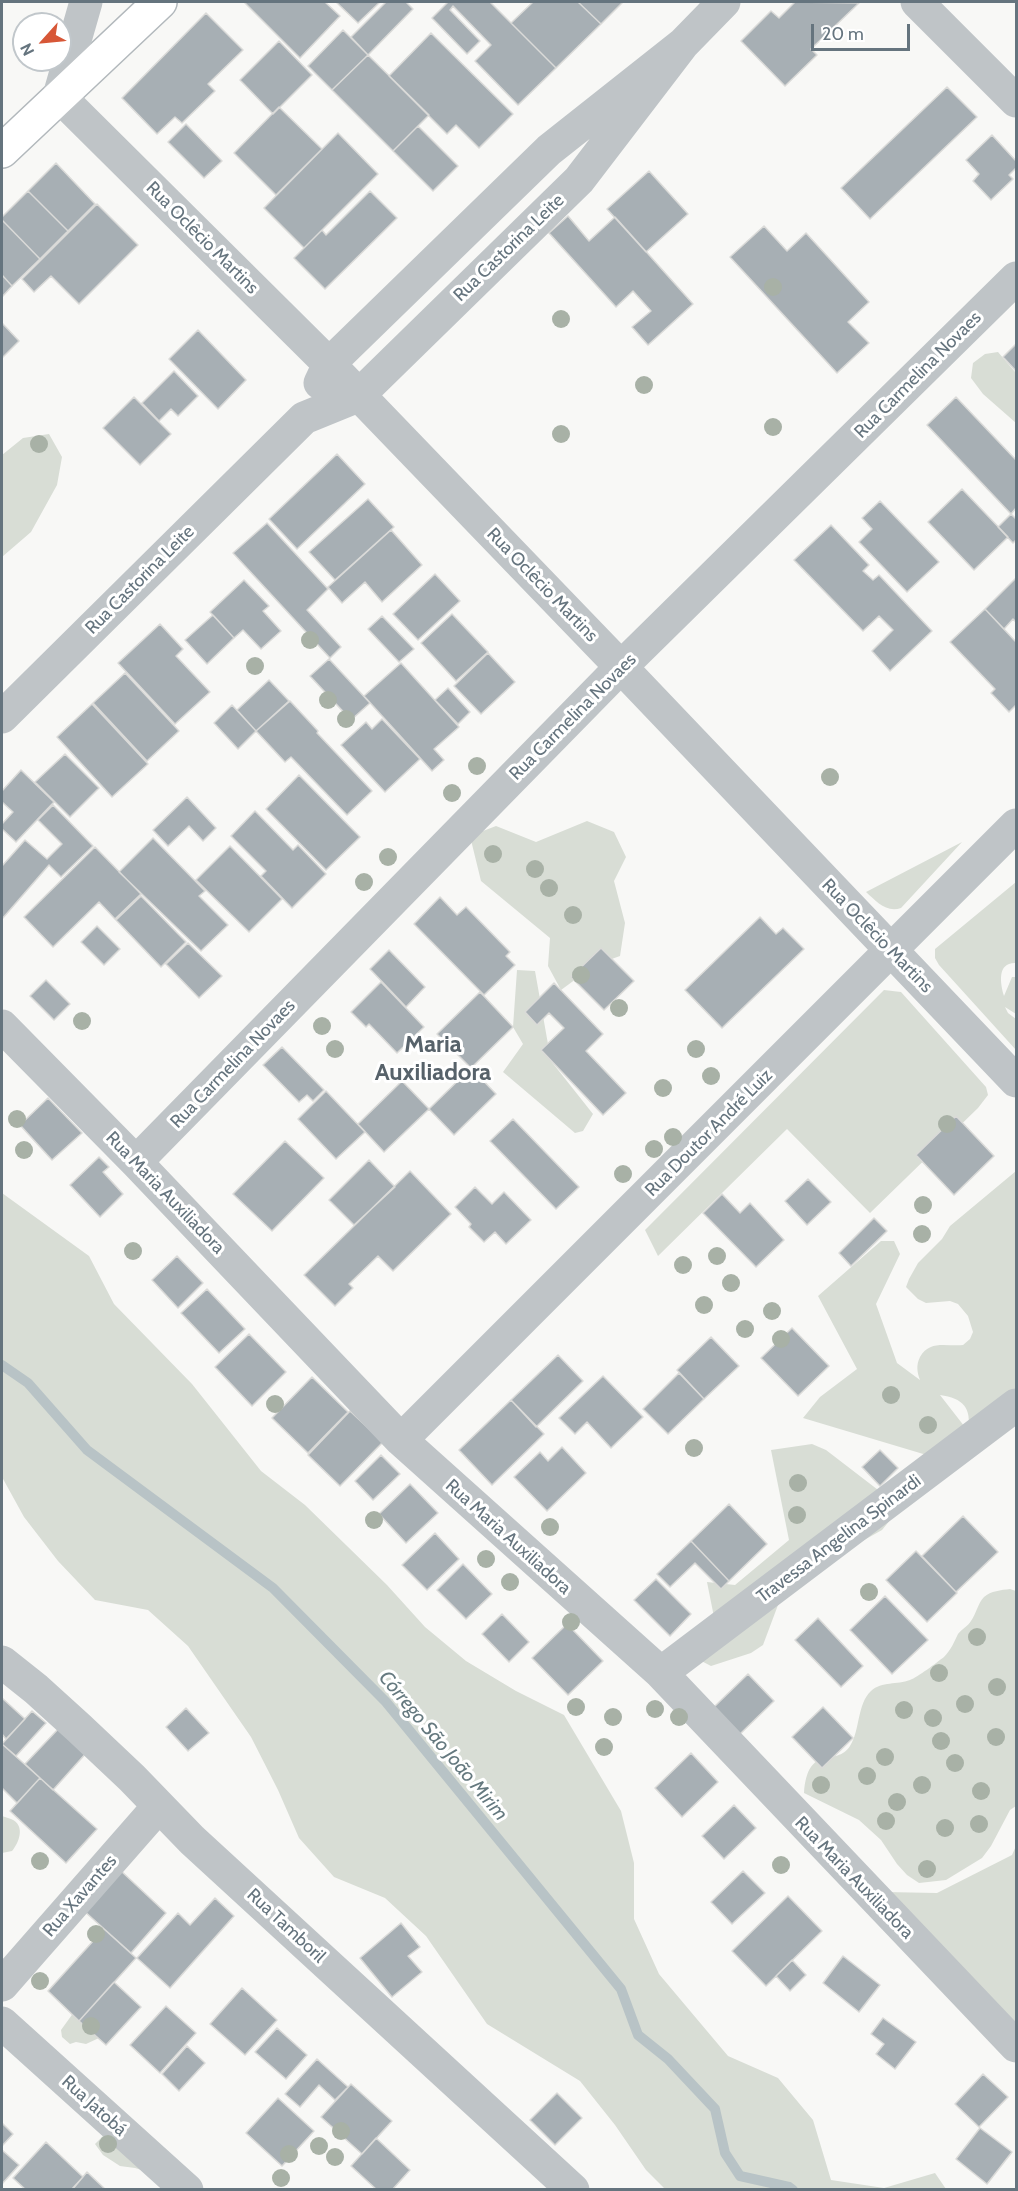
<!DOCTYPE html>
<html>
<head>
<meta charset="utf-8">
<style>
  body { margin:0 }
  #map { position:relative; width:1018px; height:2191px; overflow:hidden; background:#f8f8f6; font-family:Cabin,sans-serif }
  canvas { display:block }
  .frame { position:absolute; inset:0; border:3px solid #65747e; pointer-events:none }
  .north { position:absolute; left:12px; top:12px; width:60px; height:60px; box-sizing:border-box; background:#fff; border:2px solid #c1c7cb; border-radius:50%; rotate:243deg; font-size:16px; font-weight:700; line-height:24px; text-align:center; color:#65747e }
  .north::after { content:''; display:block; margin:auto; width:21px; height:27px; background:#d75737; clip-path:polygon(50% 0,100% 100%,50% 72%,0 100%) }
  .scale { position:absolute; left:811px; top:24px; width:99px; height:27px; box-sizing:border-box; border:3px solid #65747e; border-top:0; padding-left:8px; font-size:18px; line-height:21px; white-space:nowrap; color:#65747e; -webkit-text-stroke:4px #fff; paint-order:stroke }
</style>
</head>
<body>
<div id="map">
<canvas width="1018" height="2191"></canvas>
<div class="frame"></div>
<div class="north">N</div>
<div class="scale">20 m</div>
</div>
<script>
const context = document.querySelector('canvas').getContext('2d');
context.lineJoin = 'round';
function paint(path, color) { context.fillStyle = color; context.fill(path, 'evenodd'); }
function trace(path, color, width, dash) { context.strokeStyle = color; context.lineWidth = width; context.lineCap = dash ? 'butt' : 'round'; context.setLineDash(dash || []); context.stroke(path); }
function write(font, color, halo, rows, align = 'center') {
  context.font = font + ' Cabin,sans-serif'; context.lineWidth = 6; context.setLineDash([]); context.textBaseline = 'middle'; context.strokeStyle = halo; context.fillStyle = color; for (const [text, x, y, turn = 0] of rows) {
    context.save(); context.translate(x, y); context.rotate((+turn || 0) * Math.PI / 180); context.textAlign = isNaN(turn) ? turn : align; if (halo) context.strokeText(text, 0, 0); context.fillText(text, 0, 0); context.restore();
  }
}
paint(new Path2D(`
  M998,352L1016,373V423L983,394L971,378L973,363L985,354Z
  M49,434L62,457L57,485L31,532L2,557V455L23,438Z
  M587,821L614,832L626,857L614,881L625,923L620,956L595,965L561,990L548,966L550,938L481,881L470,836L496,826L536,842Z
  M962,842L901,908C886,913 876,901 866,892Z
  M1016,882V963C997,962 1000,983 1004,996L1012,977H1016V1014L1005,1007L1008,1013L1016,1019V1050L939,965L935,958V949Z
  M517,970L535,971L551,1061L593,1114L583,1131L575,1133L503,1072L523,1044L513,1027Z
  M884,990L901,992L986,1087L988,1095L978,1108L870,1213L787,1129L658,1256L645,1230Z
  M1016,1171V1391L968,1432L969,1442L950,1462L803,1418L820,1397L857,1369L818,1296L881,1241H894L900,1254L876,1304L897,1363L920,1380C917,1372 916,1365 920,1357C930,1339 948,1347 963,1345L970,1339L973,1332L968,1316L958,1304L950,1301L926,1303L918,1299L906,1287L909,1279L918,1263L942,1239L950,1226ZM940,1395C963,1398 972,1408 968,1431Z
  M2,1193L89,1256L114,1304L192,1384L261,1471L305,1505L387,1585L425,1627L466,1661L516,1691L564,1715L621,1811L634,1863V1919L659,1974L728,2056L778,2078L813,2120L831,2180L884,2188L935,2173L946,2189H665L646,2170L615,2125L580,2081L487,2024L426,1936L385,1898L334,1877L299,1838L278,1790L251,1737L188,1646L148,1610L95,1600L58,1561L24,1517L2,1477Z
  M812,1444L826,1450L882,1493L891,1519L882,1530L818,1566L778,1605L763,1645L751,1653L711,1666L684,1652L715,1622L707,1582L735,1585L789,1540L771,1450Z
  M1010,1589L1016,1591V1806L1010,1810L991,1846L982,1858L946,1880L919,1883L907,1875L897,1864L881,1840L859,1820L804,1793C808,1742 836,1768 850,1746C860,1731 857,1704 871,1691C882,1681 897,1685 910,1680C918,1677 936,1663 944,1657C951,1650 954,1642 958,1634C962,1629 968,1626 971,1621C976,1614 978,1603 984,1597C991,1591 1001,1590 1010,1589Z
  M2,1816C5,1817 8,1818 11,1819C26,1825 19,1843 12,1851L2,1853Z
  M1016,1846V2043L885,1892L937,1893L1012,1855Z
  M74,2012L99,2038L86,2044L76,2042L70,2044L62,2037L61,2030Z
  M103,2136L148,2172L135,2168L120,2166L103,2155L95,2144Z`), '#d8ddd5');
trace(new Path2D(`
  M2,1365L28,1383L87,1450L273,1588L386,1702L621,1989L638,2035L668,2059L715,2109L725,2153L740,2176L789,2187L793,2190`), '#b8c3c6', 10);
const building = new Path2D(`
  M244,2H325L340,16L300,58Z
  M336,2H380L358,23Z
  M386,2H406L413,9L368,55L351,37Z
  M448,2H490L556,68L518,105L475,61L491,45L453,6L450,10L480,41L467,54L432,18Z
  M533,2H578L601,24L556,68L511,23Z
  M578,2H623L601,24Z
  M795,2L859,3L811,49L817,55L785,86L741,41L771,11L779,18Z
  M206,13L243,50L208,84L215,91L182,123L175,117L157,134L122,98Z
  M343,30L368,55L332,90L308,66Z
  M431,33L513,114L479,148L456,125L447,134L389,76Z
  M279,41L312,75L273,114L240,80Z
  M368,55L429,115L393,151L332,90Z
  M947,87L977,117L870,219L841,188Z
  M279,107L322,149L276,195L234,153Z
  M186,124L222,161L204,178L168,142Z
  M418,126L458,166L433,191L393,151Z
  M338,133L378,174L304,248L264,208Z
  M992,135L1016,161V168L1009,175L1013,179L991,200L973,181L979,174L966,160Z
  M56,163L95,204L68,231L28,191Z
  M649,171L688,214L646,252L607,209Z
  M28,191L68,231L40,259L2,220V217Z
  M370,191L397,218L325,289L294,258L322,230L326,235Z
  M97,204L138,245L79,304L51,276L34,292L22,279Z
  M568,216L589,241L615,217L693,304L648,345L632,327L651,311L633,291L616,307L549,233Z
  M2,220L40,259L12,286L2,275Z
  M764,226L787,251L806,233L869,302L848,322L869,343L837,373L730,257Z
  M2,275L12,286L2,297Z
  M2,323L19,341L2,358Z
  M198,330L246,380L218,409L169,359Z
  M1016,344V371L1003,357Z
  M174,371L198,396L178,416L171,409L159,421L142,403Z
  M134,397L171,434L140,465L103,428Z
  M956,397L1016,460V508L1011,514L927,425Z
  M337,454L365,484L297,549L269,519Z
  M962,489L1008,537L974,570L928,522Z
  M368,499L394,527L335,580L309,552Z
  M880,501L939,562L907,592L859,542L872,529L862,518Z
  M1011,514L1016,519V540L1013,543L998,527Z
  M267,523L328,589L307,610L341,647L330,658L233,553Z
  M831,525L869,565L863,571L873,580L879,575L932,631L890,671L872,651L893,630L879,616L863,631L794,560Z
  M391,530L422,565L382,602L365,582L342,603L328,587Z
  M435,574L460,601L418,640L393,614Z
  M1016,578V622L1013,619L1004,629L985,609Z
  M244,580L269,606L263,611L281,631L261,649L243,630L234,638L210,612Z
  M985,609L1016,642V705L1009,712L991,693L995,689L950,642Z
  M452,614L488,652L456,681L421,643Z
  M213,615L234,638L207,664L185,640Z
  M382,616L414,649L399,662L368,629Z
  M160,624L183,649L176,656L210,692L175,724L118,663Z
  M488,653L515,682L481,714L454,686Z
  M329,659L370,703L351,720L310,676Z
  M401,663L459,727L434,749L444,760L432,771L364,696Z
  M125,673L179,731L147,761L93,703Z
  M269,680L289,701L256,731L237,710Z
  M448,688L470,712L458,724L435,700Z
  M290,701L318,731L317,733L372,791L347,815L291,757L285,762L256,731Z
  M92,704L148,764L112,797L57,737Z
  M232,705L256,731L238,749L214,723Z
  M382,719L420,759L385,792L341,745L366,722L372,729Z
  M65,754L99,788L70,817L35,782Z
  M21,770L54,802L16,842L2,829V824L13,812L2,802V791Z
  M299,775L360,837L326,870L266,809Z
  M187,797L216,828L203,841L189,826L168,846L153,830Z
  M53,805L93,846L61,877L49,865L2,919V866L25,840L47,859L62,844L38,820Z
  M255,811L293,850L298,845L326,874L292,908L261,876L266,871L231,836Z
  M153,838L205,891L199,896L228,925L201,951L119,872Z
  M230,846L282,899L249,932L196,880Z
  M95,847L141,894L115,919L99,902L53,947L24,917Z
  M141,896L186,942L161,967L116,920Z
  M440,897L457,915L466,907L510,952L506,956L515,965L484,995L414,924Z
  M760,917L776,934L783,928L804,949L722,1028L685,990Z
  M97,926L120,949L104,965L81,942Z
  M188,943L222,976L199,998L166,964Z
  M601,948L634,981L604,1010L571,977Z
  M389,950L425,987L406,1007L370,969Z
  M46,980L70,1004L54,1020L30,996Z
  M381,982L424,1027L397,1053L369,1024L366,1027L351,1012Z
  M554,983L603,1034L586,1051L626,1093L603,1115L541,1050L564,1028L549,1013L537,1025L525,1012Z
  M480,992L513,1027L471,1068L437,1034Z
  M282,1047L324,1090L313,1101L307,1095L299,1102L263,1065Z
  M471,1068L496,1094L454,1135L429,1109Z
  M402,1081L429,1109L384,1152L358,1124Z
  M326,1091L365,1132L336,1159L298,1119Z
  M48,1098L82,1133L52,1160L20,1125Z
  M956,1116L994,1156L954,1195L916,1155Z
  M513,1119L579,1187L556,1209L490,1141Z
  M285,1141L324,1178L272,1231L233,1194Z
  M99,1157L109,1167L103,1172L123,1194L100,1217L70,1185Z
  M369,1160L395,1187L354,1225L329,1200Z
  M410,1171L451,1214L393,1271L378,1256L349,1284L353,1288L335,1306L304,1275Z
  M808,1179L831,1202L807,1225L785,1201Z
  M475,1187L492,1204L504,1192L531,1220L506,1244L495,1232L484,1242L469,1227L471,1224L455,1207Z
  M722,1194L740,1213L750,1203L784,1240L756,1267L703,1213Z
  M874,1218L887,1231L851,1266L839,1253Z
  M177,1256L203,1283L178,1308L152,1280Z
  M207,1289L245,1329L219,1353L181,1313Z
  M792,1328L829,1366L798,1396L761,1358Z
  M249,1334L286,1372L252,1406L215,1367Z
  M711,1337L739,1366L704,1399L677,1370Z
  M558,1355L583,1381L536,1427L511,1400Z
  M679,1373L704,1399L668,1434L643,1409Z
  M603,1376L643,1417L611,1448L587,1422L575,1434L559,1418Z
  M312,1377L348,1412L308,1453L272,1418Z
  M511,1400L544,1434L492,1485L459,1450Z
  M350,1411L383,1442L340,1486L308,1455Z
  M562,1447L586,1473L547,1511L514,1477L540,1452L548,1461Z
  M880,1450L898,1468L880,1486L862,1467Z
  M381,1455L400,1474L373,1500L355,1481Z
  M410,1484L438,1513L406,1543L379,1514Z
  M729,1504L767,1544L729,1581L691,1541Z
  M963,1516L998,1552L956,1592L922,1556Z
  M435,1533L459,1559L427,1590L402,1565Z
  M691,1541L729,1581L721,1589L695,1563L670,1587L657,1574Z
  M916,1551L957,1593L927,1622L886,1580Z
  M463,1564L492,1594L466,1619L437,1590Z
  M656,1579L691,1614L670,1636L634,1600Z
  M885,1596L928,1640L892,1674L850,1630Z
  M502,1614L529,1642L509,1662L482,1634Z
  M818,1618L863,1666L841,1687L795,1640Z
  M567,1624L603,1661L568,1695L532,1658Z
  M748,1674L774,1701L739,1735L713,1708Z
  M2,1698L25,1719L6,1739L2,1734Z
  M823,1707L853,1738L822,1768L792,1737Z
  M186,1708L209,1733L188,1751L166,1727Z
  M32,1711L46,1723L16,1756L2,1744Z
  M61,1726L88,1751L53,1790L25,1764Z
  M2,1744L40,1778L17,1803L2,1788Z
  M691,1753L718,1782L682,1817L655,1788Z
  M40,1778L97,1829L66,1863L10,1811Z
  M734,1805L756,1828L724,1859L702,1836Z
  M120,1870L166,1913L131,1953L83,1910Z
  M743,1871L765,1893L732,1924L711,1902Z
  M788,1896L822,1931L766,1986L732,1951Z
  M215,1898L234,1916L170,1988L137,1958L178,1913L190,1925Z
  M401,1923L420,1947L408,1956L422,1972L392,1997L360,1958Z
  M104,1929L136,1958L79,2021L48,1991Z
  M843,1956L880,1985L859,2012L823,1983Z
  M792,1960L806,1975L790,1991L776,1976Z
  M114,1982L141,2007L106,2045L79,2021Z
  M242,1988L277,2020L245,2055L210,2024Z
  M166,2006L196,2033L160,2073L130,2045Z
  M883,2018L916,2042L895,2069L876,2054L884,2044L871,2034Z
  M277,2028L307,2055L286,2079L255,2052Z
  M187,2046L205,2063L179,2091L162,2074Z
  M317,2059L348,2087L335,2100L319,2085L300,2107L285,2094Z
  M983,2074L1008,2097L979,2127L955,2104Z
  M351,2084L392,2121L362,2154L321,2117Z
  M557,2093L582,2118L555,2145L530,2120Z
  M278,2098L314,2131L282,2166L246,2133Z
  M2,2123L13,2134L2,2146Z
  M980,2128L1012,2152L987,2184L956,2159Z
  M376,2138L410,2170L392,2190H377L351,2166Z
  M46,2142L83,2177L71,2190H26L13,2178Z
  M2,2150L19,2165L2,2184Z
  M87,2172L106,2190H72Z`);
paint(building, '#a7afb4');
trace(building, '#dadad8', 1.5);
const secondary = new Path2D(`
  M2,151L160,2`);
trace(secondary, '#b2b8bc', 36);
trace(new Path2D(`
  M86,2L59,96L329,364L621,667L1016,1081
  M917,2L1016,101
  M320,383L329,364L549,150L683,44L724,2
  M2,717L304,418L358,396L579,180L683,44
  M2,1026L136,1162L401,1440L661,1673L1016,2046
  M136,1162L621,667L1016,278
  M401,1440L1016,825
  M2,1662L36,1689L79,1728L132,1778L192,1840L573,2190
  M661,1673L1016,1405
  M2,1985L158,1807
  M2,2023L187,2190`), '#bfc4c7', 33);
trace(secondary, '#fff', 33);
context.fillStyle = '#a8b1a6';
for (const [x, y] of [
  [773,287],
  [561,319],
  [644,385],
  [773,427],
  [561,434],
  [39,444],
  [310,640],
  [255,666],
  [328,700],
  [346,719],
  [477,766],
  [830,777],
  [452,793],
  [493,854],
  [388,857],
  [535,869],
  [364,882],
  [549,888],
  [573,915],
  [581,975],
  [619,1008],
  [82,1021],
  [322,1026],
  [335,1049],
  [696,1049],
  [711,1076],
  [663,1088],
  [17,1119],
  [947,1124],
  [673,1137],
  [654,1149],
  [24,1150],
  [623,1174],
  [923,1205],
  [922,1234],
  [133,1251],
  [717,1256],
  [683,1265],
  [731,1283],
  [704,1305],
  [772,1311],
  [745,1329],
  [781,1339],
  [891,1395],
  [275,1404],
  [928,1425],
  [694,1448],
  [798,1483],
  [797,1515],
  [374,1520],
  [550,1527],
  [486,1559],
  [510,1582],
  [869,1592],
  [571,1622],
  [977,1637],
  [939,1673],
  [997,1687],
  [965,1704],
  [576,1707],
  [655,1709],
  [904,1710],
  [613,1717],
  [679,1717],
  [933,1718],
  [996,1737],
  [941,1741],
  [604,1747],
  [885,1757],
  [955,1763],
  [867,1776],
  [821,1785],
  [922,1785],
  [981,1791],
  [897,1802],
  [886,1821],
  [979,1824],
  [945,1828],
  [40,1861],
  [781,1865],
  [927,1869],
  [96,1934],
  [40,1981],
  [91,2026],
  [341,2131],
  [108,2144],
  [319,2146],
  [289,2154],
  [335,2157],
  [281,2178]
]) { context.beginPath(); context.arc(x, y, 9, 0, 2 * Math.PI); context.fill(); }
write('18px', '#65747e', '#fff', [
  ["Rua Oclêcio Martins",202,238,45],
  ["Rua Castorina Leite",509,248,-44],
  ["Rua Carmelina Novaes",918,375,-45],
  ["Rua Castorina Leite",140,580,-45],
  ["Rua Oclêcio Martins",542,585,46],
  ["Rua Carmelina Novaes",573,717,-45],
  ["Rua Oclêcio Martins",877,936,46],
  ["Rua Carmelina Novaes",233,1064,-46],
  ["Rua Doutor André Luiz",709,1133,-45],
  ["Rua Maria Auxiliadora",165,1193,46],
  ["Rua Maria Auxiliadora",508,1537,42],
  ["Travessa Angelina Spinardi",839,1539,-37],
  ["Rua Maria Auxiliadora",854,1878,46],
  ["Rua Xavantes",80,1896,-49],
  ["Rua Tamboril",286,1926,43],
  ["Rua Jatobá",94,2106,42]
]);
write('italic 20px', '#65797f', '#fff', [
  ["Córrego São João Mirim",443,1746,50]
]);
write('bold 24px', '#57626a', '#fff', [
  ["Maria",433,1045],
  ["Auxiliadora",433,1073]
]);
</script>
</body>
</html>
